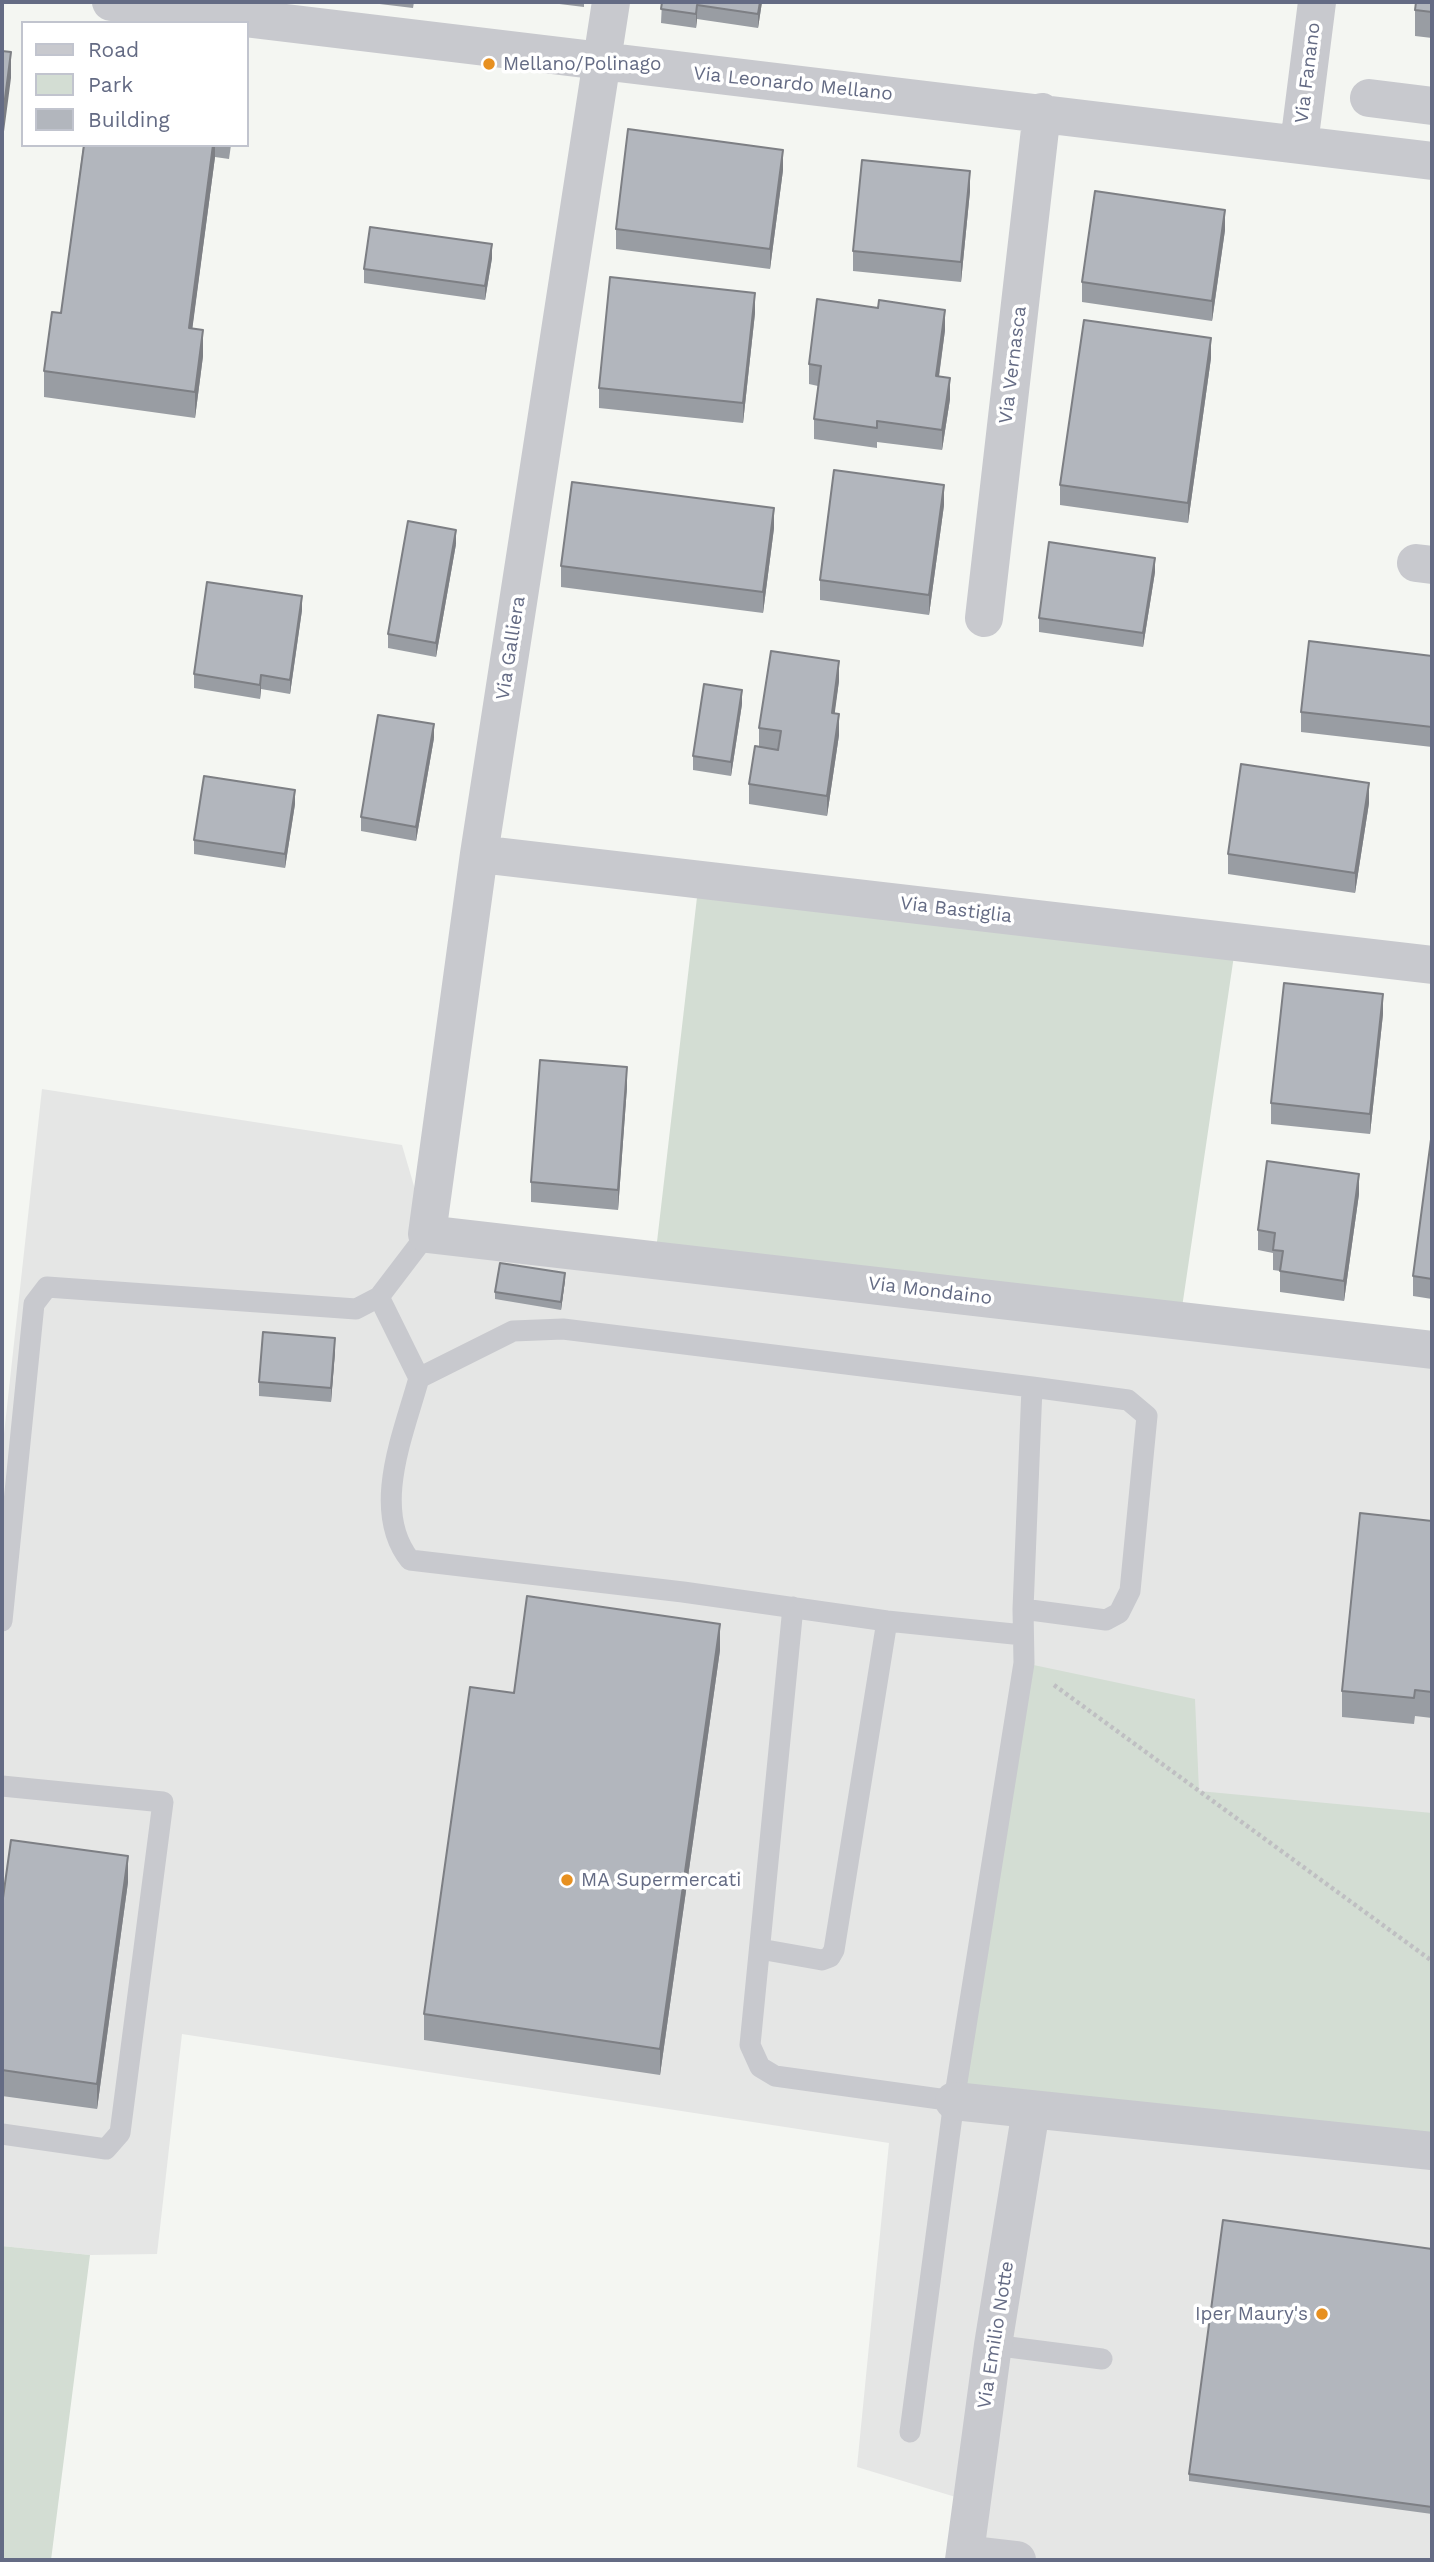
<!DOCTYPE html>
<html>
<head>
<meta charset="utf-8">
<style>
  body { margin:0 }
  #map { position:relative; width:1434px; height:2562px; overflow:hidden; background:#f4f6f2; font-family:"Work Sans",sans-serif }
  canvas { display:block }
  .frame { position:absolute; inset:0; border:4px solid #646b84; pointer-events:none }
  .legend { position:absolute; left:21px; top:21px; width:228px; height:126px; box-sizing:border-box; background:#fff; border:2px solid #c1c4ce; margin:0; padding:9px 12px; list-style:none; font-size:21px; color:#646b84 }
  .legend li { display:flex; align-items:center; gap:14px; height:35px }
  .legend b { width:35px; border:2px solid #c1c4ce }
</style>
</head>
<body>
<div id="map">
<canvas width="1434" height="2562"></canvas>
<div class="frame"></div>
<ul class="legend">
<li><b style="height:9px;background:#c8c9ce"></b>Road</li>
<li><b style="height:19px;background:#d3ddd3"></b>Park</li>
<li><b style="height:19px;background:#b2b6bd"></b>Building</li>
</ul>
</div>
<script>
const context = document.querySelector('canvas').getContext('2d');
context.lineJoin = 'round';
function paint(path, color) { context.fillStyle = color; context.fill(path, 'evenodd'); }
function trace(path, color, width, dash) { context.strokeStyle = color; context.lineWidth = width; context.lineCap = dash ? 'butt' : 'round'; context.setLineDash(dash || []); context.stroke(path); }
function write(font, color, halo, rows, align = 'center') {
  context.font = font + ' "Work Sans",sans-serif'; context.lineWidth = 7; context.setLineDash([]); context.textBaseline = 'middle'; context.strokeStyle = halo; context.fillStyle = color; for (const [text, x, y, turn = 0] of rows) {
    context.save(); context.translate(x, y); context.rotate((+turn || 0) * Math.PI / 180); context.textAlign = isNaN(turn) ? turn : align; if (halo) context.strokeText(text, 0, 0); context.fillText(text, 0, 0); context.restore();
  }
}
paint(new Path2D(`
  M42,1089L402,1145L428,1234L1432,1351V2560H1017L965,2554L972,2502L857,2467L889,2143L182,2034L157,2254L90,2255L2,2246V1452Z`), '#e5e6e5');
paint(new Path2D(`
  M699,880L1236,942L1180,1321L655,1259Z
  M1024,1663L1195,1699L1199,1791L1432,1813V2151L954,2101Z
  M2,2246L90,2255L51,2560H2Z`), '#d3ddd3');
trace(new Path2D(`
  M1054,1685L1432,1961`), '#bfbfc2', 4.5, [3.5, 3.5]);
trace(new Path2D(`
  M379,1297L419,1378
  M793,1607L750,2045L760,2067L775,2076L954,2101
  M1023,1609L1106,1620L1119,1613L1130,1591L1147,1416L1128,1400L1032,1387
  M2,1621L34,1304L47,1287L356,1309L379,1297L427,1234
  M2,1786L163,1802L120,2133L106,2149L2,2134
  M760,1949L822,1960L830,1957L834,1950L887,1621
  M993,2345L1102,2359
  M910,2432L954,2101L1024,1663L1023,1609L1032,1387L563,1329L513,1331L419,1378C404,1433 370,1510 410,1560L683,1592L887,1621L1023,1635`), '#c8c9ce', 21);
trace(new Path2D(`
  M111,2L1432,161
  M611,2L479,854L427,1234L1432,1350
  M1369,98L1432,106
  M1299,144L1317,2
  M1416,563L1432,565
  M984,618L1042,112
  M479,854L1432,965
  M954,2101L1432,2151
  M965,2554L1017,2560
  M964,2560L993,2345L1031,2110`), '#c8c9ce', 38);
paint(new Path2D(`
  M363,2H414L413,8Z
  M543,2H584V7Z
  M662,2H762L758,28L697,19L696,28L661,23Z
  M1432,2V38L1415,36V10Z
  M73,145H231L229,159L215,157L192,329L203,356L195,418L44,397V371L61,313L83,147Z
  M783,170L770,269L616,249V229Z
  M970,191L961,282L853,271V251Z
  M1225,230L1212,321L1082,302V282Z
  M492,258L485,300L364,283V269Z
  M755,313L743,423L599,408V388Z
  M945,330L939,377L950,399L942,450L877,442V448L814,439V419L818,386L809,384V364Z
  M1211,358L1188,523L1060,505V485Z
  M944,505L929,615L820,600V580Z
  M774,528L763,613L561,587V566Z
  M456,544L436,657L388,648V634Z
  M1155,572L1143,647L1039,632V618Z
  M302,610L290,694L261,689L260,699L194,688V674Z
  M1432,656V747L1301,732V712Z
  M839,681L834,714L839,735L827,816L749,804V784L759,747V728Z
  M742,704L731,776L693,770V756Z
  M434,738L416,841L361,831V817Z
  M1369,803L1355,893L1228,874V854Z
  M295,804L285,868L194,854V840Z
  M1383,1014L1370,1134L1271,1124V1103Z
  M627,1087L618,1210L531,1202V1182Z
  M1432,1132V1299L1413,1296V1276Z
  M1359,1194L1344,1301L1280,1292V1271L1273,1270V1253L1258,1250V1230Z
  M565,1280L561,1310L495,1299V1292Z
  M335,1352L331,1402L259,1396V1382Z
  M1432,1521V1718L1415,1716L1414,1724L1342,1717V1691Z
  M720,1650L660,2075L424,2040V2014L514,1693Z
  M128,1882L97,2109L2,2096V1905Z
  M1432,2249V2514L1189,2481V2474Z`), '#999da3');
paint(new Path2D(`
  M760,2H762L758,28V14Z
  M697,5V19L696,28V14Z
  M11,52V78L2,147V122Z
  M213,145H215V157L189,354V328Z
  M783,150V170L770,269V249Z
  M970,171V191L961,282V262Z
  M1225,210V230L1212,321V301Z
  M492,244V258L485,300V286Z
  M755,293V313L743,423V403Z
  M945,310V330L936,397V376Z
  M203,330V356L195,418V392Z
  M1211,338V358L1188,523V503Z
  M950,378V399L942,450V430Z
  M944,485V505L929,615V595Z
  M774,508V528L763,613V592Z
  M456,530V544L436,657V643Z
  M1155,558V572L1143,647V633Z
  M302,596V610L290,694V680Z
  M839,661V681L832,734V713Z
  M261,675V689L260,699V685Z
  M742,690V704L731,776V762Z
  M839,714V735L827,816V796Z
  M434,724V738L416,841V827Z
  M1369,783V803L1355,893V873Z
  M295,790V804L285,868V854Z
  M1383,994V1014L1370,1134V1114Z
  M627,1067V1087L618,1210V1190Z
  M1359,1174V1194L1344,1301V1281Z
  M565,1273V1280L561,1310V1302Z
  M335,1338V1352L331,1402V1388Z
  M720,1624V1650L660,2075V2049Z
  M128,1856V1882L97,2109V2084Z`), '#7d7f84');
const building = new Path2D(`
  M662,2H760L758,14L697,5L696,14L661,9Z
  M1416,2H1432V12L1415,10Z
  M2,51L11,52L2,122Z
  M628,129L783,150L770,249L616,229Z
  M84,145H213L189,328L203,330L195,392L44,371L52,312L61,313Z
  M862,160L970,171L961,262L853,251Z
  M1095,191L1225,210L1212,301L1082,282Z
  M370,227L492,244L485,286L364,269Z
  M610,277L755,293L743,403L599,388Z
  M817,299L878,308L879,300L945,310L936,376L950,378L942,430L877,421V428L814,419L821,366L809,364Z
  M1084,320L1211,338L1188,503L1060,485Z
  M834,470L944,485L929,595L820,580Z
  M572,482L774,508L763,592L561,566Z
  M408,521L456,530L436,643L388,634Z
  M1049,542L1155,558L1143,633L1039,618Z
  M207,582L302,596L290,680L261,675L260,685L194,674Z
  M1309,641L1432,656V727L1301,712Z
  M771,651L839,661L832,713L839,714L827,796L749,784L755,746L778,750L781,731L759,728Z
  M704,684L742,690L731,762L693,756Z
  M378,715L434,724L416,827L361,817Z
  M1241,764L1369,783L1355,873L1228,854Z
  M204,776L295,790L285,854L194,840Z
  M1284,983L1383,994L1370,1114L1271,1103Z
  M540,1060L627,1067L618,1190L531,1182Z
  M1432,1132V1279L1413,1276Z
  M1267,1161L1359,1174L1344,1281L1280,1271L1283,1251L1273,1250L1275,1233L1258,1230Z
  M500,1263L565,1273L561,1302L495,1292Z
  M263,1332L335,1338L331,1388L259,1382Z
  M1360,1513L1432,1521V1692L1415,1690L1414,1698L1342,1691Z
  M527,1596L720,1624L660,2049L424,2014L470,1687L514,1693Z
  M11,1840L128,1856L97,2084L2,2070V1905Z
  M1223,2220L1432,2249V2507L1189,2474Z`);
paint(building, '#b2b6bd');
trace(building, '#7d7f84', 2);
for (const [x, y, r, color] of [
  [489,64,7,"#e79020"],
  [567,1880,7,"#e79020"],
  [1322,2314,7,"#e79020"]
]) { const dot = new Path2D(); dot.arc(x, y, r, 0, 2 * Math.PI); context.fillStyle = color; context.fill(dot); trace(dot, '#fff', 2.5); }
write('19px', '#646b84', '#fff', [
  ["Mellano/Polinago",503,64],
  ["MA Supermercati",581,1880],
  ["Iper Maury's",1308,2314,"right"]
], 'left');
write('19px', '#646b84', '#fff', [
  ["Via Fanano",1308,73,-83],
  ["Via Leonardo Mellano",793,84,6],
  ["Via Vernasca",1013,365,-83],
  ["Via Galliera",511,648,-81],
  ["Via Bastiglia",956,910,7],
  ["Via Mondaino",930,1291,7],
  ["Via Emilio Notte",996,2335,-81]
]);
</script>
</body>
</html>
